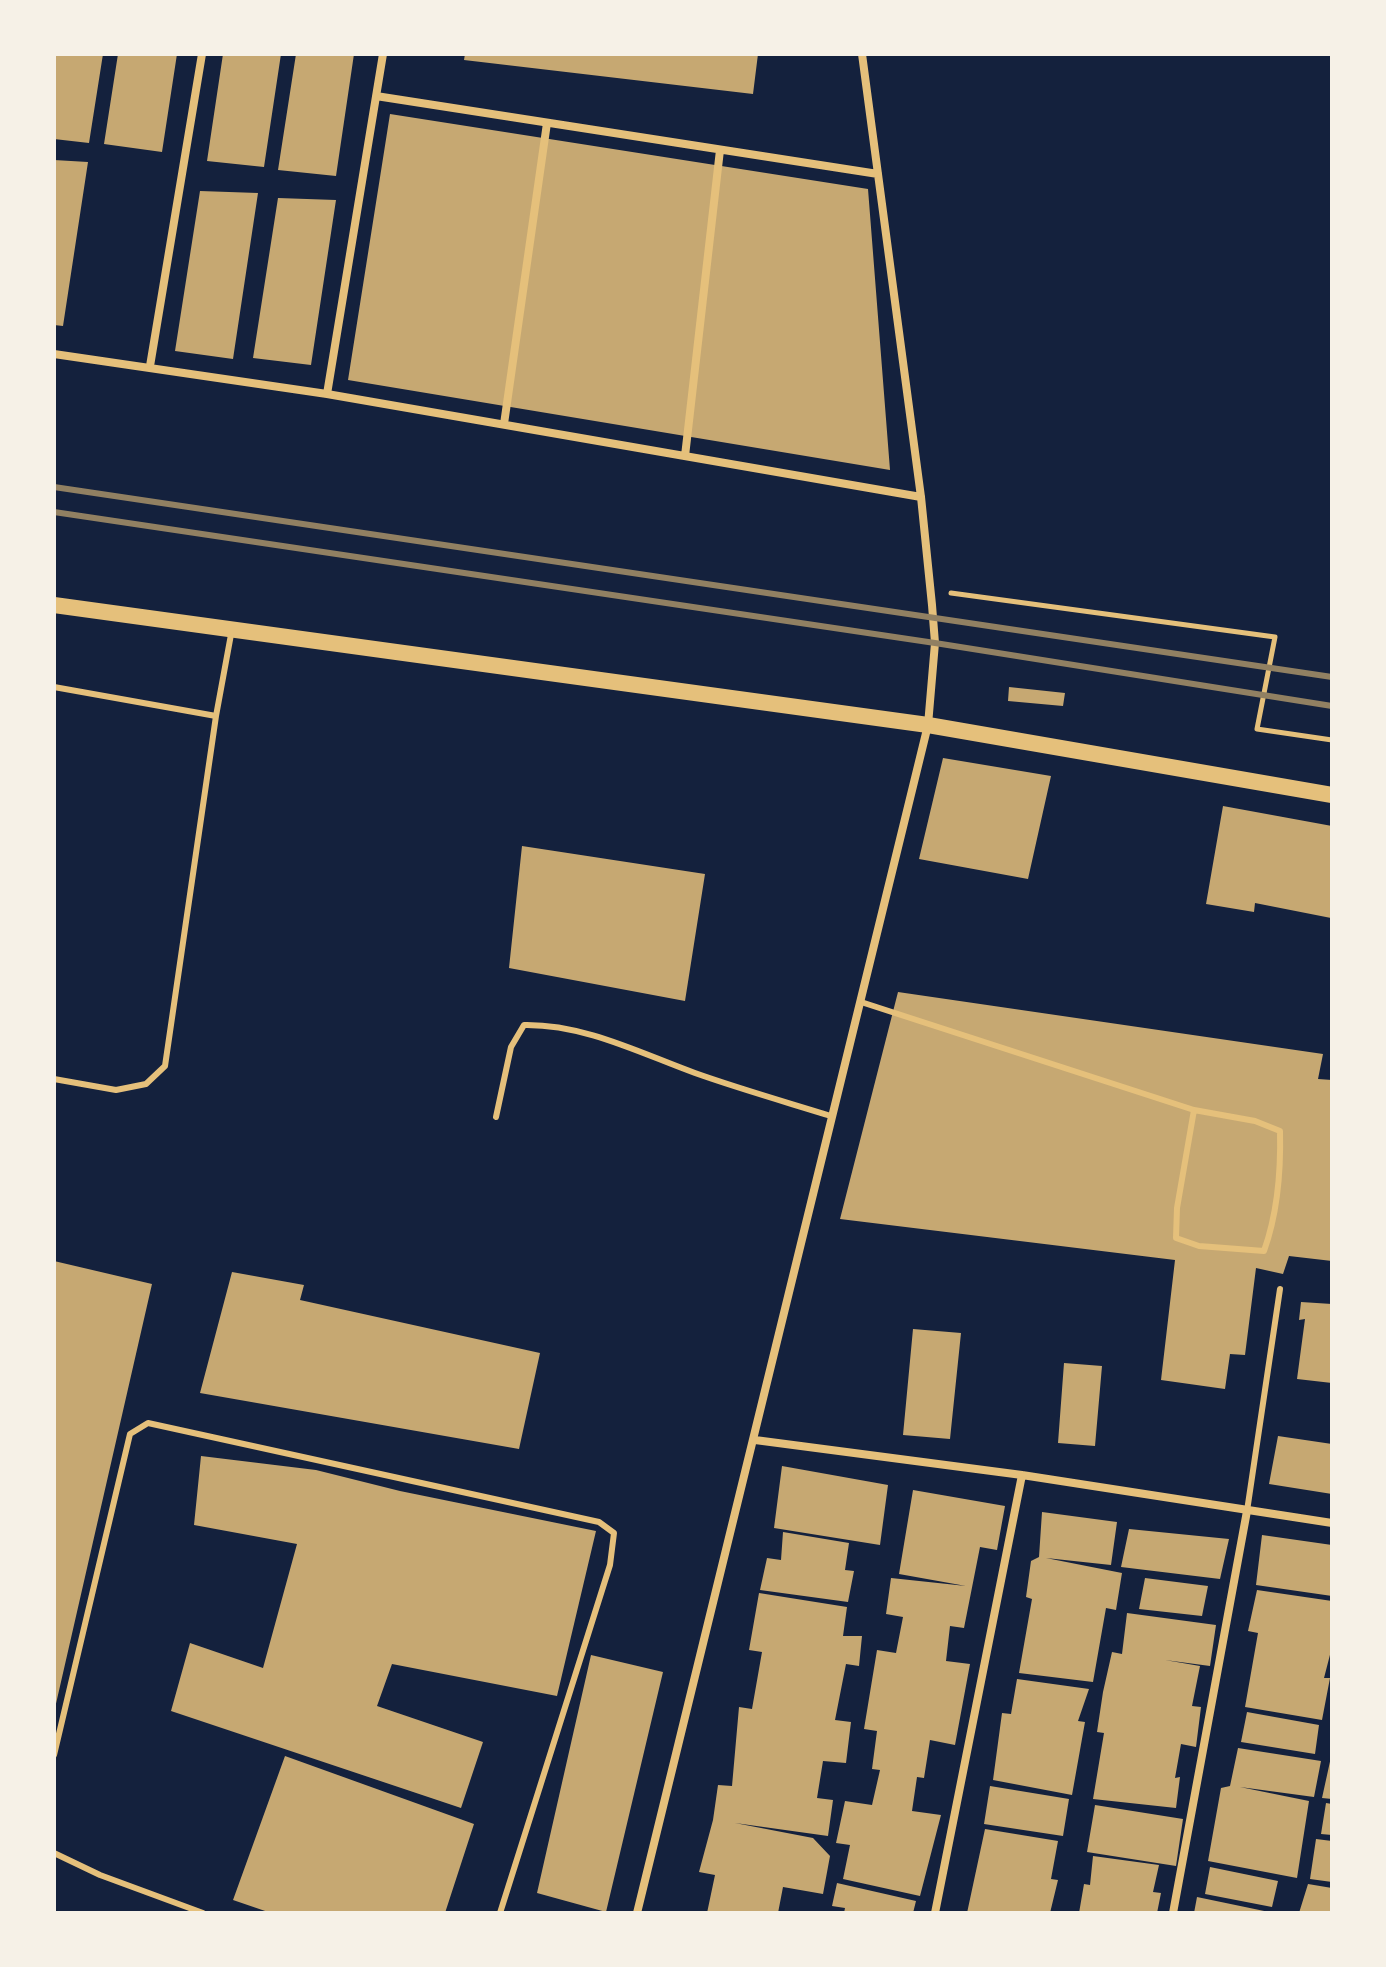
<!DOCTYPE html>
<html>
<head>
<meta charset="utf-8">
<style>
  body { margin:0 }
  #map { position:relative; width:1386px; height:1967px; overflow:hidden; background:#14213d; font-family:"Nunito Sans",sans-serif }
  canvas { display:block }
  .frame { position:absolute; inset:0; border:56px solid #f6f1e7; pointer-events:none }
</style>
</head>
<body>
<div id="map">
<canvas width="1386" height="1967"></canvas>
<div class="frame"></div>
</div>
<script>
const context = document.querySelector('canvas').getContext('2d');
context.lineJoin = 'round';
function paint(path, color) { context.fillStyle = color; context.fill(path, 'evenodd'); }
function trace(path, color, width, dash) { context.strokeStyle = color; context.lineWidth = width; context.lineCap = dash ? 'butt' : 'round'; context.setLineDash(dash || []); context.stroke(path); }
paint(new Path2D(`
  M54,54H103L89,143L54,139Z
  M118,54H177L162,152L104,144Z
  M223,54H281L264,167L207,161Z
  M296,54H354L336,176L278,170Z
  M465,54H758L753,94L464,60Z
  M390,114L868,189L890,470L348,380Z
  M54,160L88,162L63,326L54,325Z
  M200,191L258,193L233,359L175,351Z
  M278,198L336,200L311,365L253,358Z
  M1009,687L1065,693L1063,706L1008,701Z
  M943,758L1051,776L1028,879L919,859Z
  M1223,806L1332,826L1331,918L1255,903L1254,912L1206,904Z
  M522,846L705,874L685,1001L509,968Z
  M898,992L1323,1054L1318,1079L1332,1080V1261L1289,1256L1283,1274L1256,1268L1245,1355L1230,1354L1225,1389L1161,1380L1175,1260L840,1219Z
  M54,1261L152,1284L55,1708H54Z
  M232,1272L304,1285L300,1300L540,1353L519,1449L200,1393Z
  M1301,1302L1332,1304V1383L1297,1379L1305,1319L1299,1320Z
  M913,1329L961,1333L950,1439L903,1435Z
  M1064,1363L1102,1366L1095,1446L1058,1443Z
  M1278,1436L1332,1444V1494L1269,1484Z
  M201,1456L316,1470L400,1491L596,1531L557,1696L392,1664L377,1706L483,1742L461,1808L171,1711L190,1643L263,1668L297,1544L194,1525Z
  M782,1466L888,1485L880,1545L774,1528Z
  M913,1490L1005,1506L997,1550L980,1547L964,1628L950,1626L946,1661L970,1664L955,1745L930,1740L924,1778L917,1777L912,1811L941,1815L920,1896L843,1879L850,1845L836,1843L845,1801L872,1805L880,1770L872,1769L877,1731L864,1729L877,1650L896,1653L903,1617L886,1614L891,1578L966,1586L899,1574Z
  M1042,1512L1117,1522L1111,1565L1046,1558L1122,1573L1116,1610L1106,1608L1093,1682L1019,1673L1032,1599L1026,1597L1031,1561L1039,1557Z
  M1129,1529L1229,1539L1220,1579L1121,1567Z
  M783,1532L849,1543L845,1570L854,1571L848,1602L760,1590L767,1558L781,1560Z
  M1262,1535L1332,1545V1596L1256,1585Z
  M1145,1578L1208,1586L1202,1616L1139,1609Z
  M1257,1590L1332,1601V1647L1324,1678H1330L1322,1720L1245,1707L1258,1633L1248,1631Z
  M759,1593L847,1607L843,1636H862L859,1666L846,1664L835,1720L851,1722L846,1763L823,1761L817,1798L833,1800L828,1836L735,1823L813,1838L830,1856L823,1894L783,1887L778,1913H707L715,1875L699,1872L713,1820L718,1785L732,1786L739,1707L752,1709L762,1652L749,1650Z
  M1127,1613L1216,1625L1210,1666L1165,1660L1200,1666L1192,1706L1201,1707L1196,1747L1181,1744L1175,1778L1180,1777L1176,1808L1093,1799L1104,1733L1097,1732L1103,1692L1112,1652L1122,1654Z
  M591,1655L663,1672L606,1912L537,1893Z
  M1017,1679L1089,1689L1078,1721L1085,1722L1072,1795L993,1780L1002,1713L1011,1714Z
  M1247,1712L1319,1725L1315,1754L1241,1742Z
  M1238,1748L1321,1761L1314,1797L1240,1787L1309,1801L1297,1878L1208,1861L1221,1788L1230,1786Z
  M285,1756L474,1824L445,1913H271L233,1900Z
  M1331,1757H1332V1799L1322,1798Z
  M990,1786L1069,1799L1063,1836L984,1824Z
  M1326,1803L1332,1804V1835L1321,1834Z
  M1095,1805L1183,1819L1176,1866L1087,1852Z
  M985,1829L1058,1841L1051,1879L1058,1880L1050,1913H967Z
  M1316,1839L1332,1841V1882L1310,1879Z
  M1093,1856L1159,1865L1153,1892L1161,1893L1157,1913H1079L1084,1884L1090,1885Z
  M1210,1867L1278,1881L1272,1907L1205,1894Z
  M837,1883L916,1901L913,1913H844L845,1908L832,1906Z
  M1308,1884L1332,1888V1913H1299Z
  M1197,1897L1269,1912V1913H1194Z`), '#c6a872');
trace(new Path2D(`
  M951,593L1275,637L1257,729L1332,740`), '#e5c07b', 5);
trace(new Path2D(`
  M54,687L216,716
  M861,1002L1194,1110L1255,1121L1280,1131C1281,1172 1278,1212 1264,1251L1199,1246L1176,1238L1177,1208L1194,1110
  M54,1079L116,1090L146,1084L165,1066L216,716L232,629
  M496,1117L511,1047L524,1025C584,1024 640,1053 695,1073C740,1089 786,1102 831,1116
  M1247,1511L1280,1289
  M54,1755L130,1434L148,1423L599,1522L614,1533L610,1565L500,1913
  M54,1853L100,1875L203,1913`), '#e5c07b', 6);
trace(new Path2D(`
  M376,96L878,174
  M54,354L327,394L921,497
  M150,366L202,54
  M327,394L383,54
  M504,424L547,123
  M685,456L720,150
  M755,1440L1022,1475L1332,1523
  M637,1913L928,725L935,643L932,605L921,497L862,54
  M935,1913L1022,1475
  M1173,1913L1247,1511`), '#e5c07b', 8);
trace(new Path2D(`
  M54,605L928,725L1332,795`), '#e5c07b', 16);
trace(new Path2D(`
  M54,487L1332,677
  M54,512L935,643L1332,706`), '#918062', 6);
</script>
</body>
</html>
